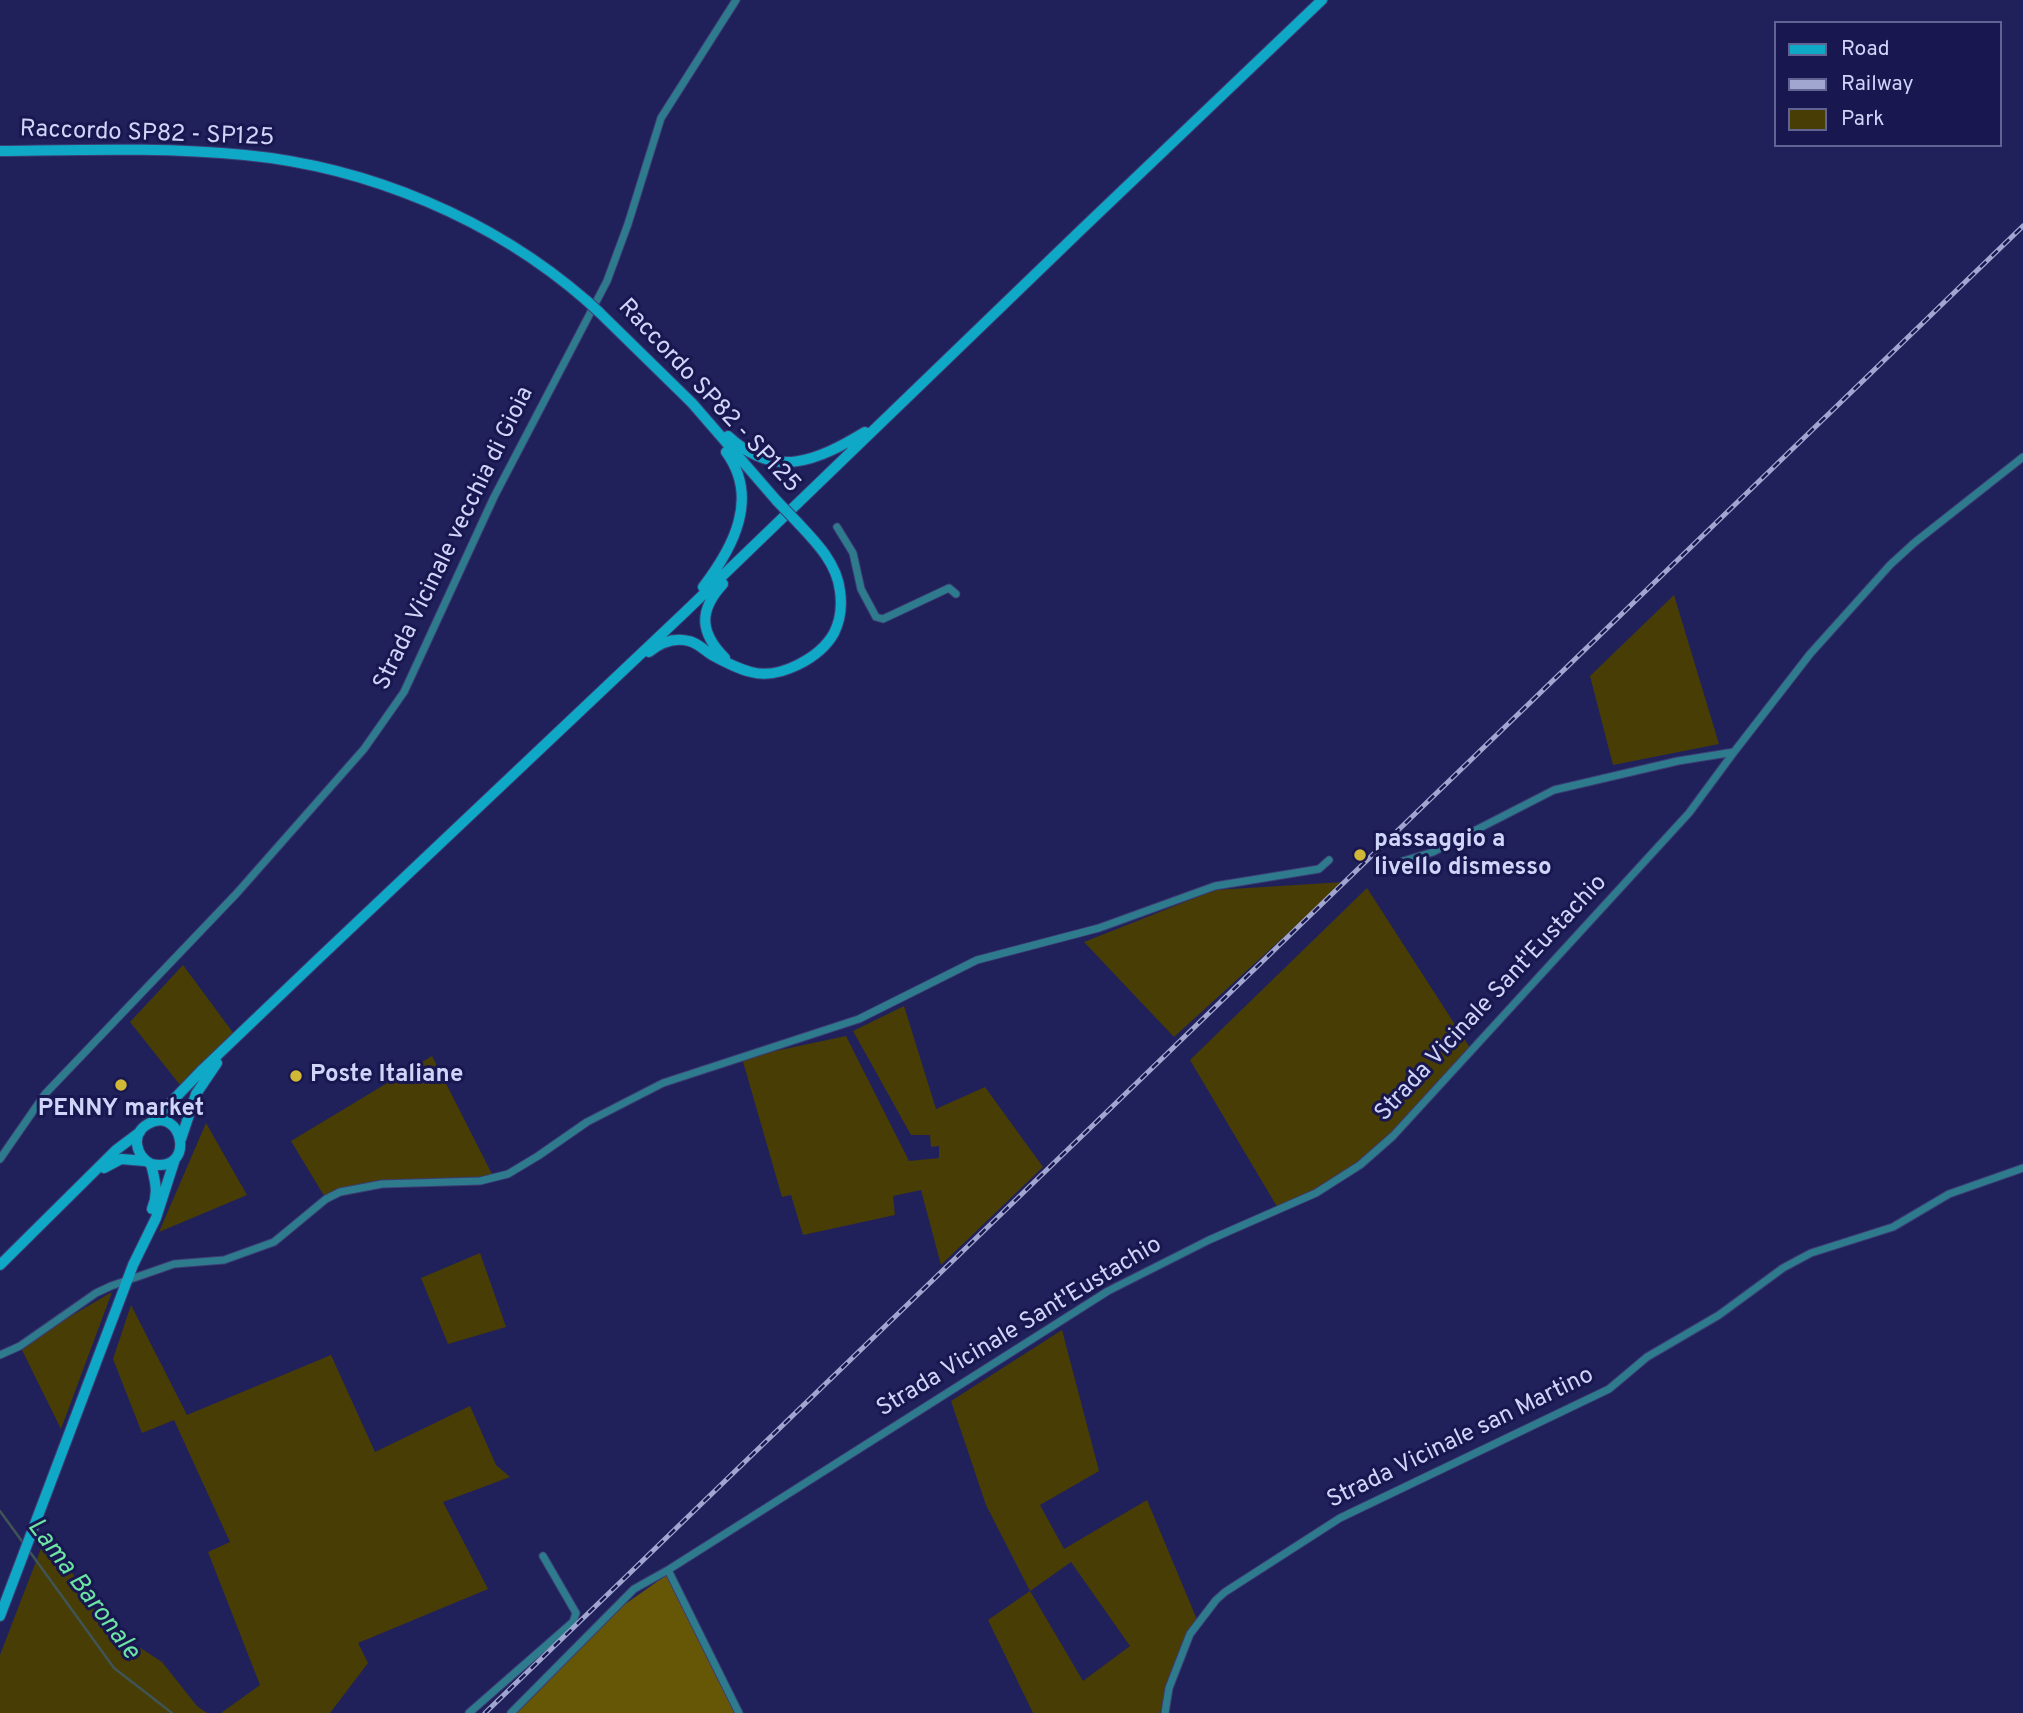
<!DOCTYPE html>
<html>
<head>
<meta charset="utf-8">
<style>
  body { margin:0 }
  #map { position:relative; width:2023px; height:1713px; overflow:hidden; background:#20215b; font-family:Overpass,sans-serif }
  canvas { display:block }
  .legend { position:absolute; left:1774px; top:21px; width:228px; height:126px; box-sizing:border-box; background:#18174f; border:2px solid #616393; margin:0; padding:9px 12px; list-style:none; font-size:21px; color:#cfd5f9 }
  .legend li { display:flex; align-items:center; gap:14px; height:35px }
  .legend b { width:35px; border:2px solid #616393 }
</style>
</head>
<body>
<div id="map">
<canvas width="2023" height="1713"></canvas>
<ul class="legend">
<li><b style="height:9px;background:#0fa9c7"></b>Road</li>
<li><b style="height:9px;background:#a1a6d0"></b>Railway</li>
<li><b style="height:19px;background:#483d05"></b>Park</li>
</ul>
</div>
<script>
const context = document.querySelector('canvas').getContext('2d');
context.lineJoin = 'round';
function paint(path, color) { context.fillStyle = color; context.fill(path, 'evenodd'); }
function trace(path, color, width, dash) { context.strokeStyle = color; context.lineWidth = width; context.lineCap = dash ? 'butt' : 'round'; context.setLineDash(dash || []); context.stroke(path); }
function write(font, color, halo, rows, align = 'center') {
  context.font = font + ' Overpass,sans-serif'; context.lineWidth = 6; context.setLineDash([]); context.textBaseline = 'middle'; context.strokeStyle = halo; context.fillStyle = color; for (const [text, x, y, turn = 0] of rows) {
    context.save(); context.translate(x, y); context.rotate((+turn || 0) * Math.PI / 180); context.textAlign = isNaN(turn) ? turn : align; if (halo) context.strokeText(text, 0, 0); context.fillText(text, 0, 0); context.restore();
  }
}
paint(new Path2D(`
  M1674,595L1719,744L1613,765L1590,676Z
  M1344,882L1174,1037L1084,942L1215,890Z
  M1367,888L1472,1051L1397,1130L1351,1172L1279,1210L1190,1060Z
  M183,965L234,1034L184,1090L130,1022Z
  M904,1006L936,1109L985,1087L1043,1167L941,1265L921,1190L893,1196L895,1215L803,1235L791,1195L782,1197L742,1058L846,1036L909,1161L939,1158V1146L931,1147L930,1135H911L853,1031Z
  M432,1056L494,1178L389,1183L326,1199L291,1141Z
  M206,1123L247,1195L159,1232Z
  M480,1253L506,1327L448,1344L421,1278Z
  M112,1292L61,1429L20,1346Z
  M131,1305L187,1415L331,1355L375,1452L470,1406L496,1465L510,1477L443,1502L488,1589L358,1643L368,1663L330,1713H221L260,1685L208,1552L230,1542L174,1420L142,1433L113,1359Z
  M1062,1330L1099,1471L1040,1505L1064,1549L1147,1500L1198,1622L1165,1694L1160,1713H1033L988,1620L1030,1591L986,1505L951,1401ZM1071,1562L1130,1646L1083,1681L1030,1591Z
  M47,1533L105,1625L162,1662L197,1706L207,1713H0V1655Z`), '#483d05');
paint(new Path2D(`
  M668,1574L739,1713H515L621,1607Z`), '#665706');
trace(new Path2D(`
  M0,1511L24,1544
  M30,1552L114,1668L172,1713`), '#405455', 2.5);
const street = new Path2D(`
  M837,527L853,553L861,589L876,617L883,619L949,588L956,594
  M1403,861L1433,852L1554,790L1678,761L1734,752
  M0,1159L45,1094L237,893L364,749L404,692L494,497L607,281L628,224L661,118L736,0
  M0,1355L20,1346L96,1293L111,1286L174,1264L224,1260L274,1242L326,1199L340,1192L382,1184L480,1181L508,1174L538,1156L587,1122L663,1083L859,1019L977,960L1099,928L1215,886L1319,869L1329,860
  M668,1570L739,1713
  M469,1713L573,1622L576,1613L543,1556
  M511,1713L634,1589L668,1570L1108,1291L1209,1240L1316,1193L1360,1165L1393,1136L1689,813L1734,752L1810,654L1890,565L1914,543L2023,457
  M1165,1713L1169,1688L1190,1634L1216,1600L1225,1592L1340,1518L1609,1389L1647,1357L1719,1315L1783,1268L1811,1253L1893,1227L1949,1194L2023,1168`);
const secondary = new Path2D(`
  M0,151C81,150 164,147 245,155C369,167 493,219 587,301
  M599,312L692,403L777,501
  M728,436C775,480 817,461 865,432
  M723,584C698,611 700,633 725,658
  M703,587C733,548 760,498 726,452
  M649,652C660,643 674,637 689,641C698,643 704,650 712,655C723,661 738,669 751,672C779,680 820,658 834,633C840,621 842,605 840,591C837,564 817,543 799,524
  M152,1122L203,1069L315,962L684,613L1083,228L1322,0
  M181,1139L196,1094L217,1063
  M151,1164C197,1174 183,1104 148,1124C130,1134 136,1156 151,1164C155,1181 159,1192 152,1209
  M104,1168L121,1159L145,1161
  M0,1265L116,1150L140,1132
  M0,1616L133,1265L156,1218L175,1159`);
trace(street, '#3c3e74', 9);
trace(secondary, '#3c3e74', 12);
trace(street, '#2f7b8e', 7);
trace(secondary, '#0fa9c7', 10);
const rail = new Path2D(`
  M485,1713L2023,226`);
trace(rail, '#a1a6d0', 5);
trace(rail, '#18174f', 2.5, [8]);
const secondaryBridge = new Path2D(`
  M587,301L599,312
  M777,501L799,524`);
trace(secondaryBridge, '#3c3e74', 12, []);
trace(secondaryBridge, '#0fa9c7', 10);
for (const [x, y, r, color] of [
  [1360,855,7,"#d1b736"],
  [296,1076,7,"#d1b736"],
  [121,1085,7,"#d1b736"]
]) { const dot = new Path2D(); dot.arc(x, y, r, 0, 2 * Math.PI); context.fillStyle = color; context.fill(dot); trace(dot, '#18174f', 2.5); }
write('24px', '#cfd5f9', '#18174f', [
  ["Raccordo SP82 - SP125",147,135,2],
  ["Raccordo SP82 - SP125",708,397,47],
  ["Strada Vicinale vecchia di Gioia",455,539,-64],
  ["Strada Vicinale Sant'Eustachio",1492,999,-47],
  ["Strada Vicinale Sant'Eustachio",1020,1328,-31],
  ["Strada Vicinale san Martino",1461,1439,-26]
]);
write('bold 24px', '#cfd5f9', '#18174f', [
  ["passaggio a",1374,841],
  ["livello dismesso",1374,869],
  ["Poste Italiane",310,1076],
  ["PENNY market",121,1110,"center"]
], 'left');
write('italic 26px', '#6ce5a3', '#18174f', [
  ["Lama Baronale",82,1590,53]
]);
</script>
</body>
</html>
